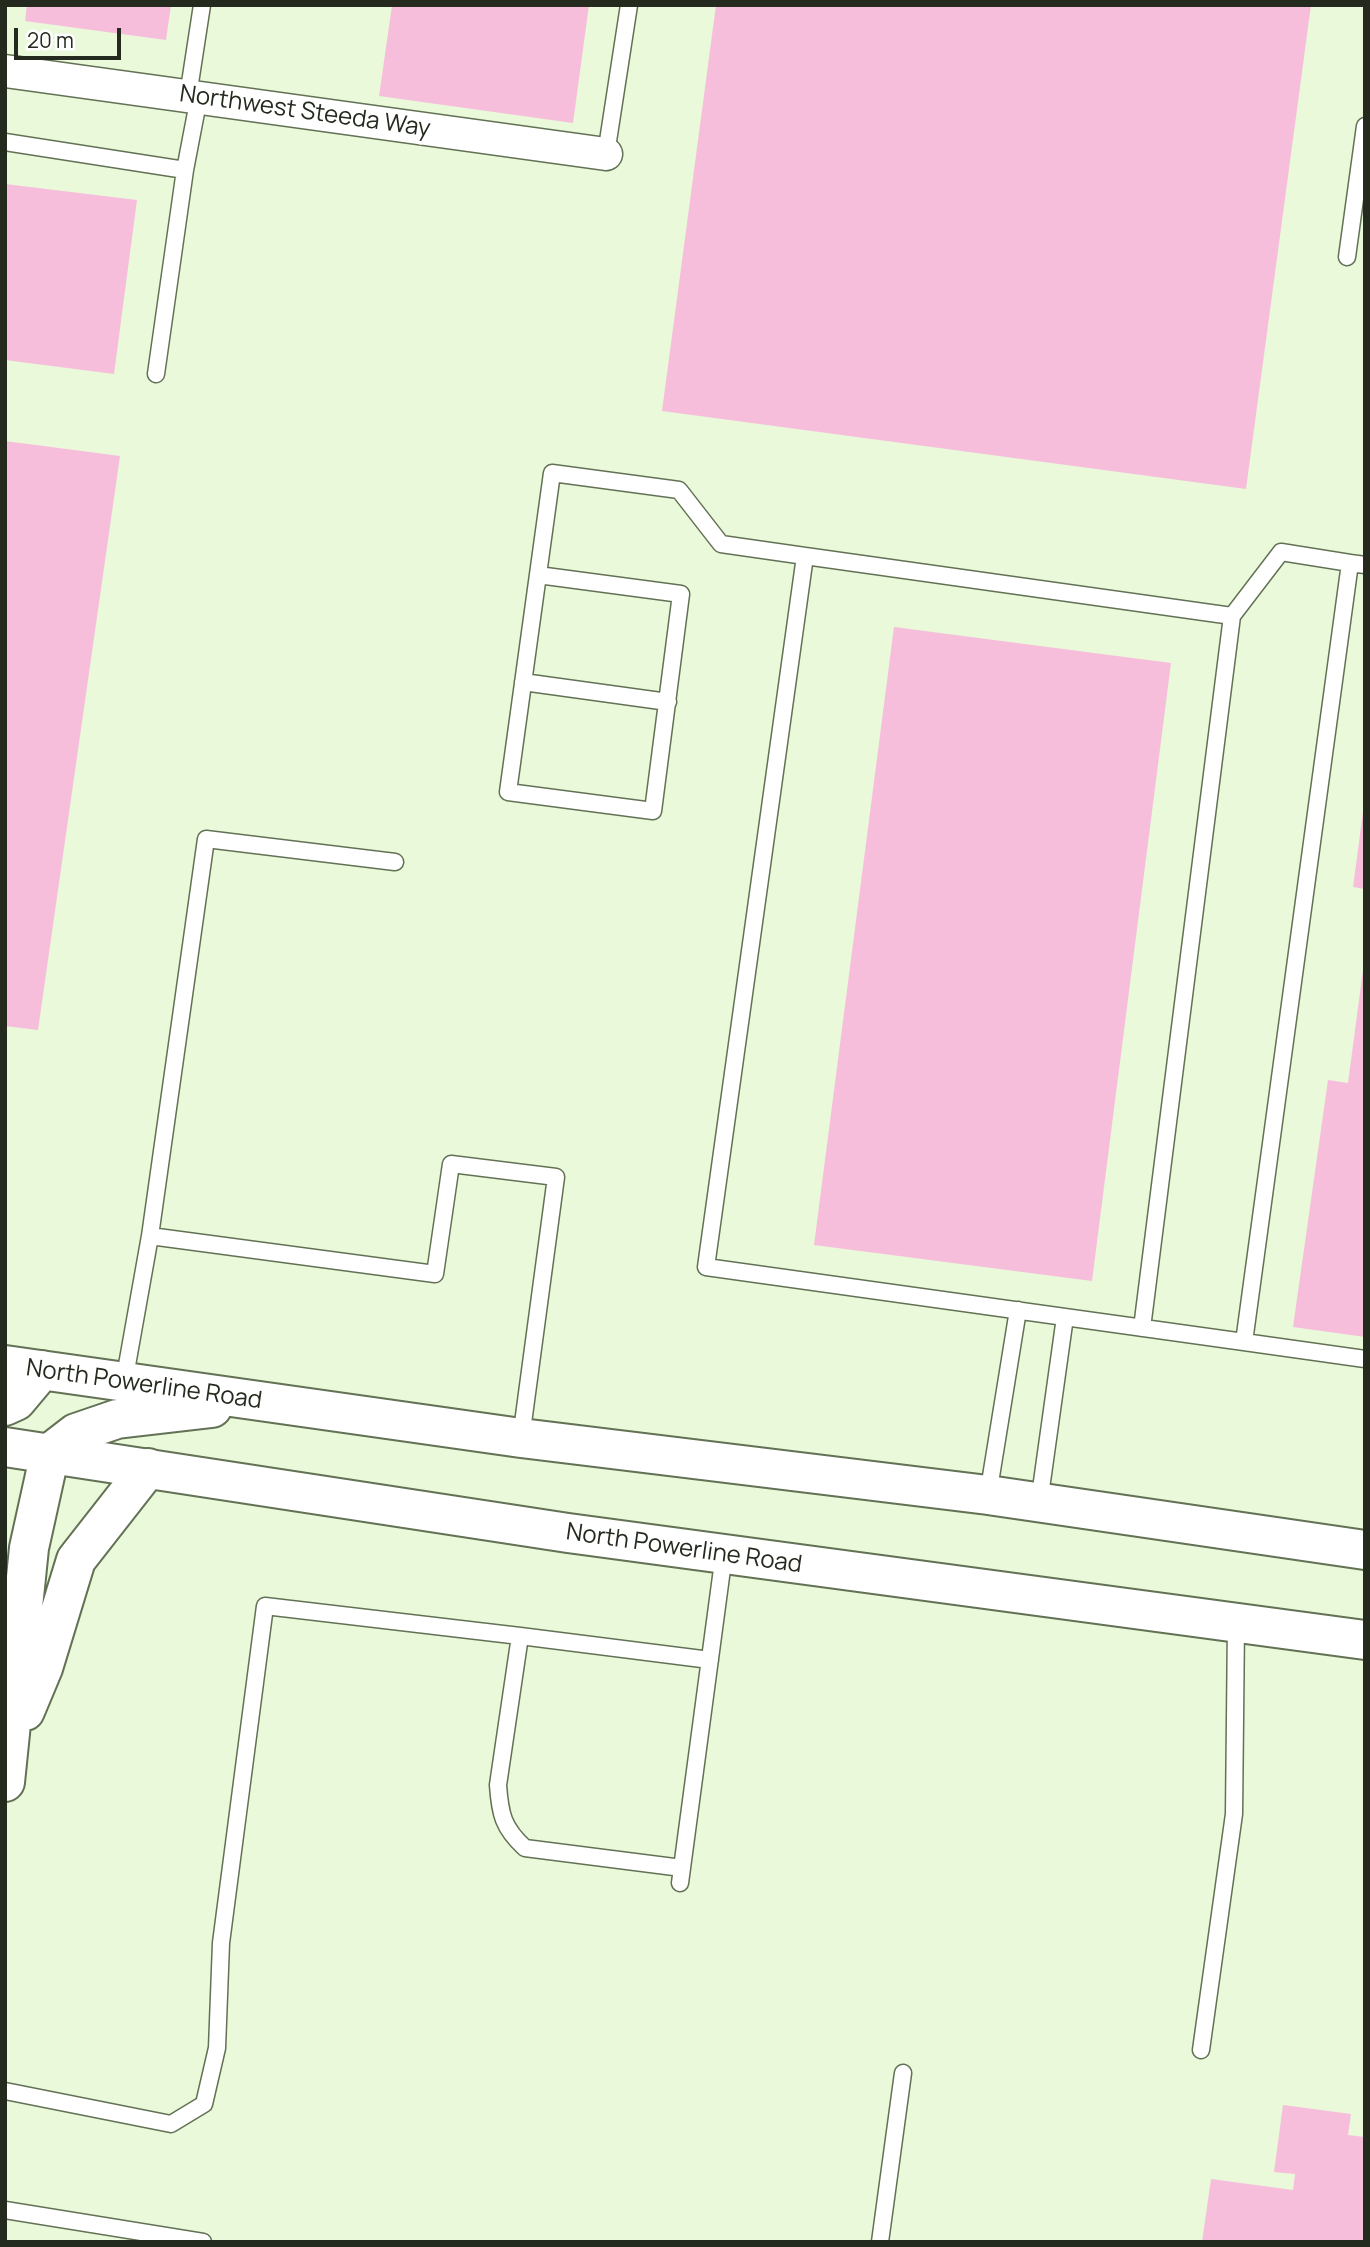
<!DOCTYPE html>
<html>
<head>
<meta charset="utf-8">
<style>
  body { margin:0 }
  #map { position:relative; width:1370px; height:2247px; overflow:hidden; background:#e9f9da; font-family:Manrope,sans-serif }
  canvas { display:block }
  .frame { position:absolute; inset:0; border:7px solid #242a1e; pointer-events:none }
  .scale { position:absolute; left:14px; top:28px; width:107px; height:32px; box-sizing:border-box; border:4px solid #242a1e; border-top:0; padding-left:9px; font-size:21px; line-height:24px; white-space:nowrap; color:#242a1e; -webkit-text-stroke:5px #fff; paint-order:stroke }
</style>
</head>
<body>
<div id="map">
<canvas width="1370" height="2247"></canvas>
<div class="frame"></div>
<div class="scale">20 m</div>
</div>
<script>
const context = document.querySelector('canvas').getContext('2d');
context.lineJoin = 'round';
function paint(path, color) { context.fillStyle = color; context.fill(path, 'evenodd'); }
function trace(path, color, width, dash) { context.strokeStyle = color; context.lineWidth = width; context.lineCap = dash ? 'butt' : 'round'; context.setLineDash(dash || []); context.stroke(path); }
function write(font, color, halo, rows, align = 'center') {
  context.font = font + ' Manrope,sans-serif'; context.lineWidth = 7; context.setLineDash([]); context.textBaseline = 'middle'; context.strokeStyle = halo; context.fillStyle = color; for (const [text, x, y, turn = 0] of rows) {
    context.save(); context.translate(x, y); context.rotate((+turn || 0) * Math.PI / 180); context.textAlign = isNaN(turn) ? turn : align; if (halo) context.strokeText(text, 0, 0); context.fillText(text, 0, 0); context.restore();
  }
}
paint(new Path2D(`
  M27,5H171L166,40L25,21Z
  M392,5H589L573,123L379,96Z
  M716,5H1311L1246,489L662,411Z
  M5,184L137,200L114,374L5,360Z
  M5,441L120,456L38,1030L5,1026Z
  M894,627L1171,663L1092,1281L814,1245Z
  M1363,812H1365V889L1353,887Z
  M1363,970H1365V1337L1293,1327L1328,1080L1348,1083Z
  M1283,2105L1351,2114L1348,2135L1365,2137V2242H1202L1211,2179L1293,2190L1295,2174L1274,2172Z`), '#f7bedc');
const service = new Path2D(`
  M188,96L202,5
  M5,142L185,170
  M606,154L629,5
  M1347,257L1365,126
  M156,374L185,170L199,97
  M1365,565L1350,563L1244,1342L1365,1359
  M538,575L681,594L653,811L508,792L552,473L679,490L721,544L805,556
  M1232,616L1281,552L1350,563
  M523,682L668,702
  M150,1236L206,839L395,862
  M1142,1328L1232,616L805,556L706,1267L1244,1342
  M124,1382L150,1236L435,1274L451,1164L556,1177L521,1438
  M988,1495L1018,1310
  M1039,1503L1065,1317
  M682,1868L525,1848C503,1828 500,1814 498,1785L520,1636L710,1660
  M680,1883L724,1554
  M1201,2050L1234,1814L1236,1623
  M5,2091L171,2124L204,2104L217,2048L221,1943L265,1606L520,1636
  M5,2210L203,2242
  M880,2242L903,2073`);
const minor = new Path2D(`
  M5,71L606,154`);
const tertiary = new Path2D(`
  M25,1711L43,1668L76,1560L148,1468
  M5,1782L29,1548L50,1453`);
const secondary = new Path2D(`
  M5,1365L521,1438L988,1495L1365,1550
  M5,1406L16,1401L42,1370
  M5,1447L568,1533L1365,1640
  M50,1453L76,1433L117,1419L212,1408`);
trace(service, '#637155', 19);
trace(minor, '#637155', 35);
trace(tertiary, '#637155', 42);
trace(secondary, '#637155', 42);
trace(service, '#fff', 16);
trace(minor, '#fff', 32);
trace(tertiary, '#fff', 38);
trace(secondary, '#fff', 38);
write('24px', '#242a1e', '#fff', [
  ["Northwest Steeda Way",305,112,8],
  ["North Powerline Road",144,1385,8],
  ["North Powerline Road",684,1549,8]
]);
</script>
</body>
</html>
